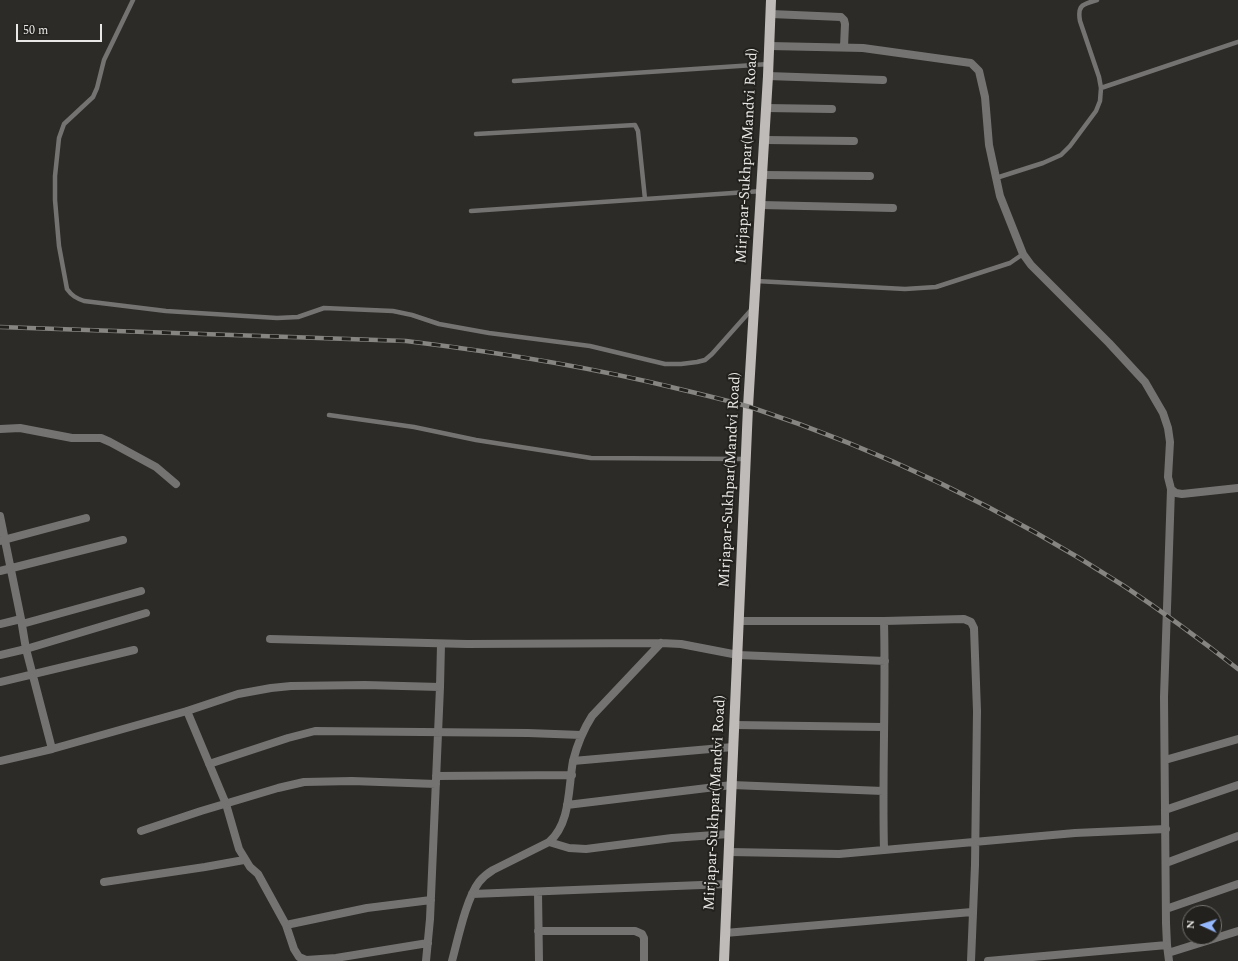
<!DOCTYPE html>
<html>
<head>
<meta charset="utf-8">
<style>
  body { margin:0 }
  #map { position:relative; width:1238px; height:961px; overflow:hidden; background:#2c2b27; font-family:Spectral,serif }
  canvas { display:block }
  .north { position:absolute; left:1182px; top:905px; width:40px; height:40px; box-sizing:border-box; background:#22211e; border:1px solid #72716e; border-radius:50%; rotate:273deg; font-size:11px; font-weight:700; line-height:16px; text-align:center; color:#e9e8e6 }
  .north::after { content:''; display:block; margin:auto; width:14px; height:18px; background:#94b7fd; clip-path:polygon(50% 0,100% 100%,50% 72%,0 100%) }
  .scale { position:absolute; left:16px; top:24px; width:86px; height:18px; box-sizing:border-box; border:2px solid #e9e8e6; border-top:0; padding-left:5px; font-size:12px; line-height:14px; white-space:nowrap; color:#e9e8e6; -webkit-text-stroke:3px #22211e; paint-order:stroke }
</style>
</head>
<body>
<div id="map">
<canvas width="1238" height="961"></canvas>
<div class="north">N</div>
<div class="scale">50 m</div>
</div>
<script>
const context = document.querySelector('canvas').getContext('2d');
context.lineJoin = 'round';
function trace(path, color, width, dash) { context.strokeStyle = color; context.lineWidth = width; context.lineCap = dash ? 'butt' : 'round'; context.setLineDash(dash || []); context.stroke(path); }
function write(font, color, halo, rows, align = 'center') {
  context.font = font + ' Spectral,serif'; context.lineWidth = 4; context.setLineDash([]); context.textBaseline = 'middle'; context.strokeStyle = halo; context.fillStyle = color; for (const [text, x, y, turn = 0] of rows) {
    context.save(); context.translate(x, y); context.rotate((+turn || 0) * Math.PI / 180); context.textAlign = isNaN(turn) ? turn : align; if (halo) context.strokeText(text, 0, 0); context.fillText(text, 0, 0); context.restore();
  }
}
trace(new Path2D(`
  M133,0L104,60L97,88L93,97L64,124L59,138L55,176V200L59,246L67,289C72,296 76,298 84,301L166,311L277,318L298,317L324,308L393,311L412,315L439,324L489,333L590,346L665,364H681L697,362L705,360L712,354L752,309
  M514,81L769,64
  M1101,88L1238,42
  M476,134L635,125L638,131L645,199
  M996,178L1043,163L1061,155L1070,146L1096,111L1100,101L1101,88L1099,77L1080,21C1077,5 1083,4 1097,0
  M471,211L762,191
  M756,281L905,289L936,287L1010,263L1023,254
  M329,415L414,427L476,440L591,458L747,459`), '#757372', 4.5);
trace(new Path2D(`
  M771,14L841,17L844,20L845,24L844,47
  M770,46L863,48L971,63L979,71L985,97L989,145L1000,196L1023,254L1031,265L1109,343L1145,382L1163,413L1168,428L1170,442L1168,477L1171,489L1176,493L1182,494L1238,488
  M768,76L883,80
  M766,108L832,109
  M765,140L854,141
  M763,175L870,176
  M761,205L893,208
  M0,429L20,428L72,438H101L110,442L156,467L176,484
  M0,516L21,619L26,649L52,749L187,711L238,694L271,688L291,686L365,685L440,687L430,919L426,961
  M0,541L86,518
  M0,571L123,540
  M739,621H884L964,619L971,622L974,628L977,711L975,865L971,961
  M884,621C886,698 882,774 884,850
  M0,624L21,619
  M22,624L141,591
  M270,639L467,644L661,643L681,644L738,655L885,661
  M0,655L26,649L146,613
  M0,682L134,650
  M440,687L441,644
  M187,711L226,804L239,849L250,867L258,874L286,925L294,949L299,957L306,960L336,958L428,943
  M734,725L883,727
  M1165,760L1238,739
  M0,761L52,749
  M573,761L733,747
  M209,764L288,738L315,731L528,733L581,735
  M436,776L572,775
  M567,805L732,785L883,791
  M1165,810L1238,785
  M141,831L201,811L278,788L304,782L352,781L436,784
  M549,842L569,848L586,849L672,838L729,834
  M729,852L839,854L1075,833L1166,829
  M1166,863L1238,836
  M104,882L205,867L244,860
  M538,892L539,961
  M472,894L727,884
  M1166,909L1238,884
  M286,925L367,908L431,900
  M538,931H635L642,934L644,938V961
  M725,933L972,912
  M1168,953L1238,931
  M452,961C458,939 466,899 479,882C483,877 488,873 493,870L549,842C571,823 568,788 573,761C577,745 583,730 592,716L661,643
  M988,961L1167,945
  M1169,961L1167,945L1166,923L1164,697L1171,489`), '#757372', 8);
trace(new Path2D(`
  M724,961L748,407L768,76L771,0`), '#bfbbb9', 10);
const rail = new Path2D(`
  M0,327L406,341C496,352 586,366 675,388C700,394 726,400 750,407C881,450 1008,511 1124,586C1163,612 1201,640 1238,669`);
trace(rail, '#868582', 4.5);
trace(rail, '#22211e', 3, [9]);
write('15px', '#e9e8e6', '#22211e', [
  ["Mirjapar-Sukhpar(Mandvi Road)",748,156,-87],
  ["Mirjapar-Sukhpar(Mandvi Road)",731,480,-87],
  ["Mirjapar-Sukhpar(Mandvi Road)",716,803,-87]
]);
</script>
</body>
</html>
